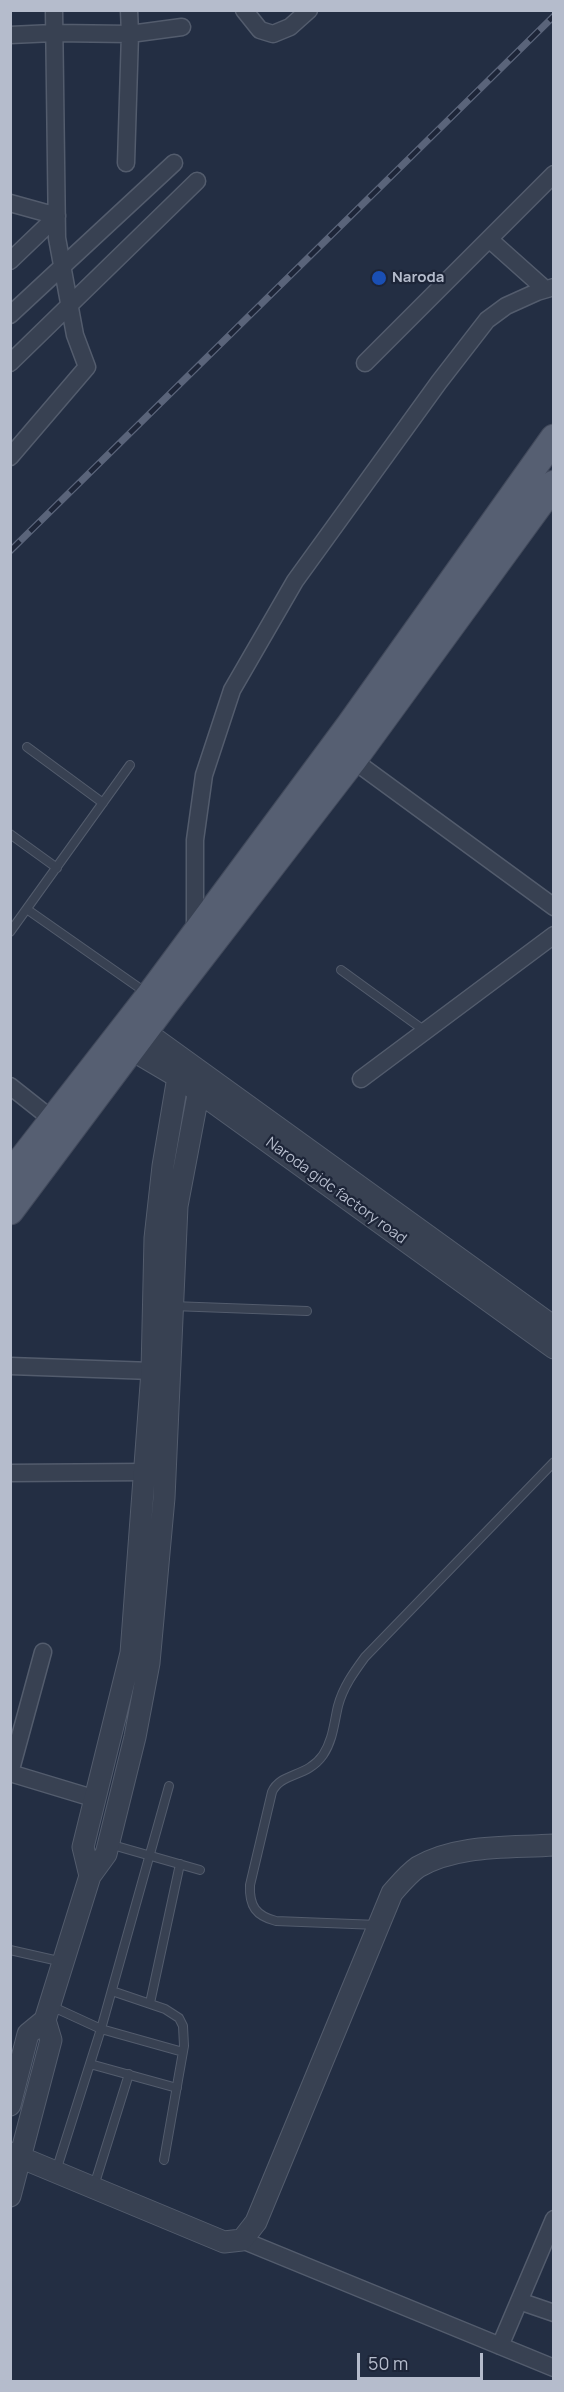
<!DOCTYPE html>
<html>
<head>
<meta charset="utf-8">
<style>
  body { margin:0 }
  #map { position:relative; width:564px; height:2392px; overflow:hidden; background:#232e43; font-family:Manrope,sans-serif }
  canvas { display:block }
  .frame { position:absolute; inset:0; border:12px solid #b5bccc; pointer-events:none }
  .scale { position:absolute; left:357px; top:2353px; width:126px; height:27px; box-sizing:border-box; border:3px solid #b5bccc; border-top:0; padding-left:8px; font-size:18px; line-height:21px; white-space:nowrap; color:#b5bccc; -webkit-text-stroke:4px #1d2538; paint-order:stroke }
</style>
</head>
<body>
<div id="map">
<canvas width="564" height="2392"></canvas>
<div class="frame"></div>
<div class="scale">50 m</div>
</div>
<script>
const context = document.querySelector('canvas').getContext('2d');
context.lineJoin = 'round';
function trace(path, color, width, dash) { context.strokeStyle = color; context.lineWidth = width; context.lineCap = dash ? 'butt' : 'round'; context.setLineDash(dash || []); context.stroke(path); }
function write(font, color, halo, rows, align = 'center') {
  context.font = font + ' Manrope,sans-serif'; context.lineWidth = 4.5; context.setLineDash([]); context.textBaseline = 'middle'; context.strokeStyle = halo; context.fillStyle = color; for (const [text, x, y, turn = 0] of rows) {
    context.save(); context.translate(x, y); context.rotate((+turn || 0) * Math.PI / 180); context.textAlign = isNaN(turn) ? turn : align; if (halo) context.strokeText(text, 0, 0); context.fillText(text, 0, 0); context.restore();
  }
}
const service = new Path2D(`
  M27,747L103,803
  M10,834L57,868
  M28,910L148,994
  M10,932L130,765
  M341,970L425,1031
  M172,1306L307,1311
  M109,1844L200,1870
  M378,1925L276,1921C256,1916 249,1906 250,1885L272,1792C281,1772 307,1778 323,1755C333,1740 334,1723 338,1706C343,1687 354,1672 365,1657L554,1462
  M10,1950L63,1962
  M112,1991L165,2009L179,2018L183,2026L184,2046L164,2160
  M150,2003L180,1864
  M51,2006L101,2029L183,2052
  M90,2064L177,2088
  M56,2171L101,2029L169,1786
  M94,2186L129,2074`);
const minor = new Path2D(`
  M244,10L260,30L273,34L290,27L309,10
  M10,35L54,33L130,34L129,10
  M126,163L130,34L182,27
  M10,203L57,216L10,261
  M489,239L545,289
  M10,315L174,163
  M10,363L197,181
  M365,363L554,174
  M10,457L87,367L75,335L57,238L54,10
  M353,760L554,907
  M195,933V840L204,775L232,690L295,581L439,382L487,320L506,306L537,292L554,287
  M361,1079L554,935
  M10,1086L53,1120
  M10,1366L152,1371
  M10,1473L145,1472
  M10,1773L43,1652
  M10,1773L96,1799
  M242,2240L554,2368
  M519,2301L554,2313
  M500,2346L554,2219`);
const tertiary = new Path2D(`
  M133,1023L554,1327
  M117,1041L178,1077L554,1348
  M90,1876L83,1847L131,1653L152,1371L155,1238L163,1166L178,1077L184,1061
  M10,2105L28,2034L45,2020L90,1876L106,1854L135,1737L149,1663L164,1498L177,1206L202,1074
  M10,2153L224,2242L242,2240L256,2222L392,1893C400,1884 408,1874 418,1867C457,1844 509,1848 554,1845
  M10,2196L51,2040L45,2020`);
const primary = new Path2D(`
  M10,1175L150,995L350,725L554,438
  M10,1211L164,1005L353,760L554,484`);
trace(service, '#535c6d', 10);
trace(minor, '#535c6d', 19);
trace(tertiary, '#535c6d', 23);
trace(primary, '#424a5c', 29);
trace(service, '#384152', 8);
trace(minor, '#384152', 16);
trace(tertiary, '#384152', 21);
trace(primary, '#565f72', 27);
const rail = new Path2D(`
  M10,551L554,16`);
trace(rail, '#5a647a', 7);
trace(rail, '#1d2538', 4.5, [14]);
for (const [x, y, r, color] of [
  [379,278,8,"#1a4fb4"]
]) { const dot = new Path2D(); dot.arc(x, y, r, 0, 2 * Math.PI); context.fillStyle = color; context.fill(dot); trace(dot, '#1d2538', 2); }
write('bold 15px', '#b5bccc', '#1d2538', [
  ["Naroda",392,278]
], 'left');
write('15px', '#b5bccc', '#1d2538', [
  ["Naroda gidc factory road",336,1191,36]
]);
</script>
</body>
</html>
